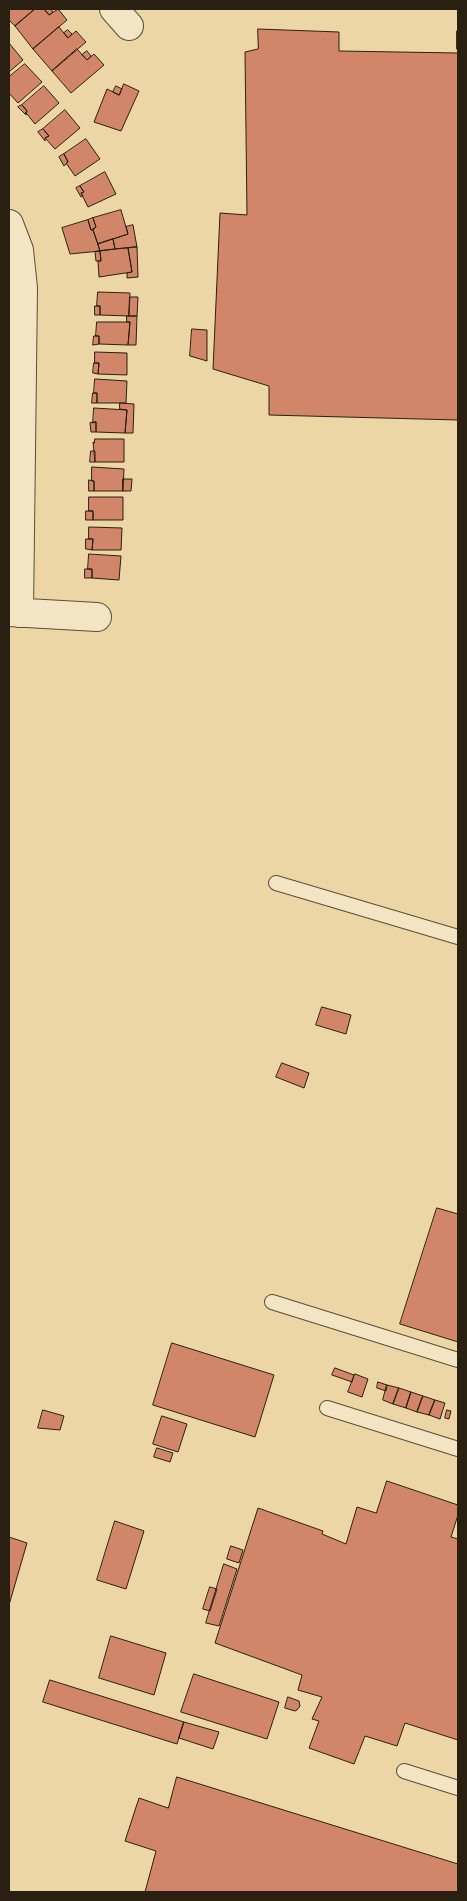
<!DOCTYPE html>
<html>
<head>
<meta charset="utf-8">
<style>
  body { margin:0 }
  #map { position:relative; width:467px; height:1901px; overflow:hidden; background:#ecd6a5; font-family:"Sorts Mill Goudy",serif }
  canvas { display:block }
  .frame { position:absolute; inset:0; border:10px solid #2a2011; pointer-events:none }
</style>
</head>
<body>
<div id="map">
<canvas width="467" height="1901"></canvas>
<div class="frame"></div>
</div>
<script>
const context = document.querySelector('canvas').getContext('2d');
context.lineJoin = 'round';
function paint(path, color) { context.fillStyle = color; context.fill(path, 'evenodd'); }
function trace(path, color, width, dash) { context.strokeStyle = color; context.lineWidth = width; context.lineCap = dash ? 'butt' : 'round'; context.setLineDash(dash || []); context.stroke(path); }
const building = new Path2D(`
  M9,9H35L15,26L9,20Z
  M35,9H44L49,15L58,9L67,20L33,49L15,26Z
  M47,9H51L53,12L49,15L45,10Z
  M59,27L68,38L76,31L86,42L52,71L33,49Z
  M258,29L339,32V51L458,53V420L269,415V386L213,369L220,213L247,215L245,52L258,49Z
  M68,30L72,34L68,38L64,33Z
  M457,31H458V49H457Z
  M9,43L23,60L9,72Z
  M77,49L87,60L94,54L104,65L71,93L52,71Z
  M87,51L91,56L87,60L82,55Z
  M25,64L42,82L18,103L9,93V77Z
  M124,84L139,91L121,131L94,122L107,89L119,95Z
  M44,86L59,103L35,124L27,114L25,113L27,111L22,105Z
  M116,86L122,89L119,95L113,92Z
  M22,105L27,111L26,115L18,107Z
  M65,110L80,128L55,149L45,138L49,136L43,129Z
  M43,129L49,136L45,138V141L38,132Z
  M86,139L100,159L75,176L66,163L68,162L64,154Z
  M64,154L68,162L64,166L59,157Z
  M105,172L116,194L88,207L81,193L84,192L80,186Z
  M80,186L84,192L81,193L83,196L81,197L76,188Z
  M121,210L128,234L98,244L93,230L96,227L93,218Z
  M93,218L96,227L91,230L88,220Z
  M88,220L91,230H93L100,251L70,254L62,228Z
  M133,225L137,247L115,249L113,239L128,234L126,227Z
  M113,239L115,249L100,251L98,244Z
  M137,247L138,277L127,278V273L132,272L128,248Z
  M128,248L132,272L99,277L98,261H101L100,251Z
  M100,251L101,261H96L95,252Z
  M98,292L130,293L129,316L100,315V306H97Z
  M130,297H138L137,316H129Z
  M95,306H100V315H95Z
  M127,316H137L136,345H128L130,322H127Z
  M97,322H130L128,345L99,344V336H96Z
  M192,329L207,330V361L190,356Z
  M94,336H99V344L93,345Z
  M95,352L127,353V375L98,374L99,363H95Z
  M94,363H99L98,374L93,373Z
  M95,379L127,381L126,403H97V393H94Z
  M93,393H97V403H92Z
  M120,403L134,404L133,433H125L127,410L120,409Z
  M94,408L127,410L125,433L96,432V422L93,423Z
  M96,422V432H91L90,423Z
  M95,439H124V462H95L93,442L94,443Z
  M91,451H95V462H90Z
  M92,467L124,469L123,491H94V481H92Z
  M123,479H132L131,491H123Z
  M89,480L94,481V491H89Z
  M89,497H123V520H93V511H89Z
  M86,511H93V520H86Z
  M89,527L122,528L121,550H92L93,539H89Z
  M86,539H93L92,550L86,549Z
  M89,554L121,556L119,580L92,578V569H88Z
  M85,569H92V578H85Z
  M322,1007L351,1015L346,1034L316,1025Z
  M282,1063L309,1073L304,1088L276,1077Z
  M437,1208L458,1214V1342L400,1324Z
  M172,1343L274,1375L255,1437L153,1405Z
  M335,1368L354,1375L352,1382L332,1375Z
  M355,1374L368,1379L362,1397L348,1392Z
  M378,1382L387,1385L386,1391L377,1388Z
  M387,1385L399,1388L393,1404L383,1400Z
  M399,1388L411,1392L406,1408L393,1404Z
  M411,1392L423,1396L417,1412L406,1408Z
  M423,1396L435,1400L429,1415L417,1412Z
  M435,1400L445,1403L440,1419L429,1415Z
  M43,1410L64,1416L60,1430L38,1428Z
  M447,1410L451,1411L449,1419L445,1418Z
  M162,1416L187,1424L178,1452L153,1444Z
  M157,1448L173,1453L170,1462L154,1457Z
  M387,1481L458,1505V1515L451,1537L458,1539V1740L405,1723L397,1746L365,1736L354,1764L309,1748L319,1721L312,1719L322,1697L298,1690L302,1675L215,1643L258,1508L323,1531L322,1534L346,1544L357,1507L376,1513Z
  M115,1521L144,1531L126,1589L97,1580Z
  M9,1537L27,1543L9,1605Z
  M231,1546L243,1550L239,1563L227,1559Z
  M224,1564L237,1569L219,1626L206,1623Z
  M210,1587L217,1589L210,1611L203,1609Z
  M111,1636L166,1653L154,1695L99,1678Z
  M194,1674L279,1702L267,1739L181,1712Z
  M50,1680L184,1722L177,1744L43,1702Z
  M288,1697L299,1701L300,1706L297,1710L295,1711L285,1708Z
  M184,1722L219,1732L213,1749L179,1738Z
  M177,1777L458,1864V1892H145L156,1851L125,1841L139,1798L168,1808Z`);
paint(building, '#d18569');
trace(building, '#2a2011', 1);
const service = new Path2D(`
  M276,883L458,937
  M272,1302L458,1360
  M327,1408L458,1449
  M404,1771L458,1788`);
const minor = new Path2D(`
  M114,9L129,26
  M9,224L19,250L23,288L19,613
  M9,612L97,617`);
trace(service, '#5a4e36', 16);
trace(minor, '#5a4e36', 30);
trace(service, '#f3e4c4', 14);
trace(minor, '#f3e4c4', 28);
</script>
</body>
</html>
